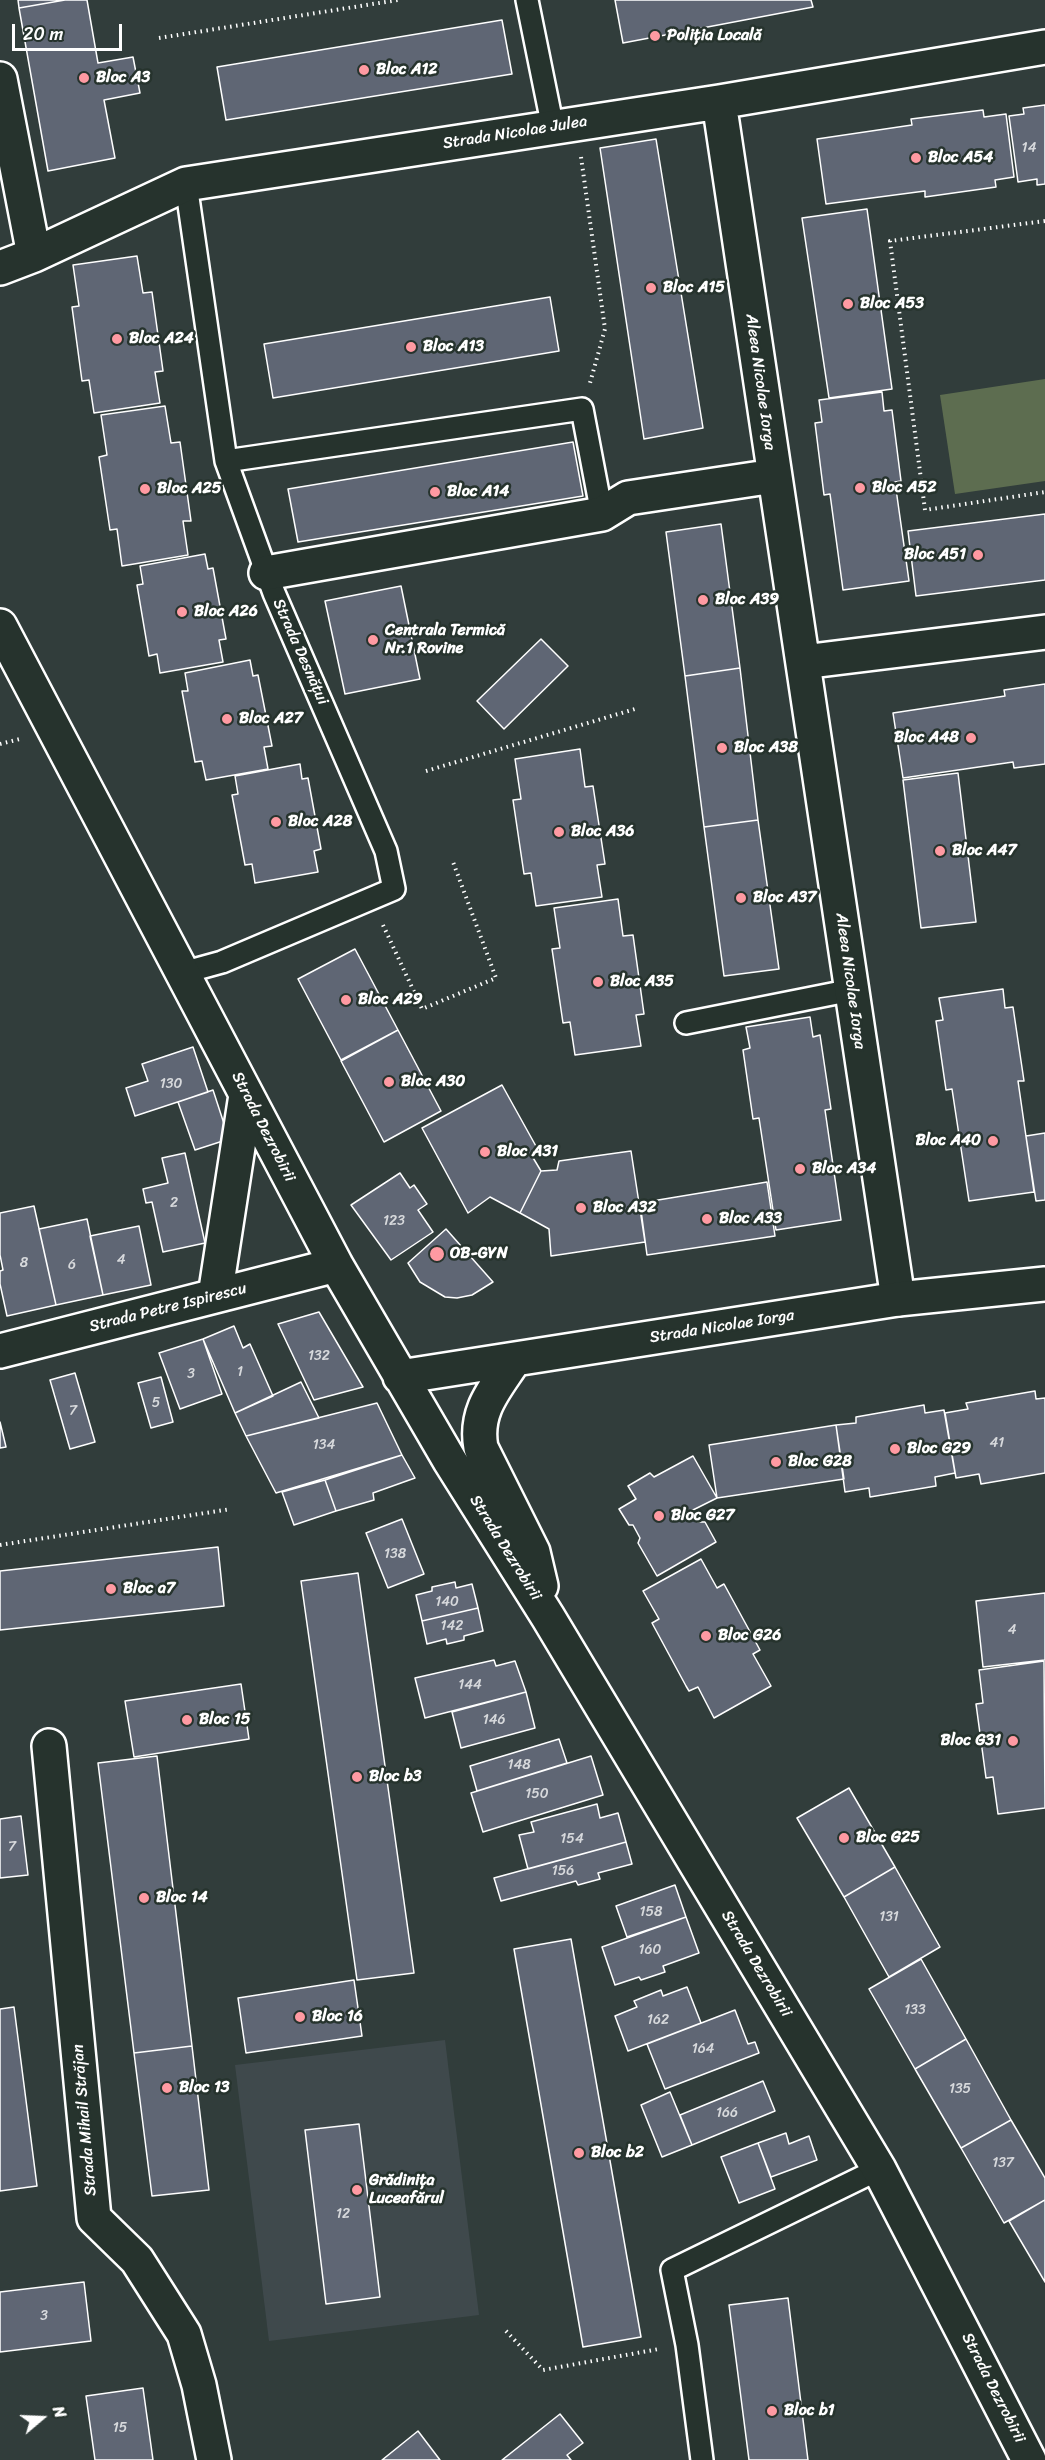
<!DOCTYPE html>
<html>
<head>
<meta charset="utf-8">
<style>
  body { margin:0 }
  #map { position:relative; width:1045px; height:2460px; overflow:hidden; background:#313d3b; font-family:Sriracha,sans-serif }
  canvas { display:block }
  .north { position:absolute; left:12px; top:2388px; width:60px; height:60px; -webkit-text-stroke:4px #26332d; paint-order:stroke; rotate:71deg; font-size:16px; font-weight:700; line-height:24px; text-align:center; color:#fff }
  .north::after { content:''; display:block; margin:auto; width:21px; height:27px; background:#fff; clip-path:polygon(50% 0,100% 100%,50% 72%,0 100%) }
  .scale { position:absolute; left:12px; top:24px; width:110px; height:27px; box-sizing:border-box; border:3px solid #fff; border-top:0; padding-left:8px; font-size:18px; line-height:21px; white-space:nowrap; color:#fff; -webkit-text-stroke:4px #26332d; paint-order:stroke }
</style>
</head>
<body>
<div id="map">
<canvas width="1045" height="2460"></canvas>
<div class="north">N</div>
<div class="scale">20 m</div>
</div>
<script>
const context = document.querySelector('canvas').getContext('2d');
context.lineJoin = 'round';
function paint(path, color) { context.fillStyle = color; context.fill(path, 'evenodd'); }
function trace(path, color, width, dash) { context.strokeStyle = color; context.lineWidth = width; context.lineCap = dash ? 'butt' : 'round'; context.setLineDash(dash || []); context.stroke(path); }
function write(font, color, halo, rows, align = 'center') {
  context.font = font + ' Sriracha,sans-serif'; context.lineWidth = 5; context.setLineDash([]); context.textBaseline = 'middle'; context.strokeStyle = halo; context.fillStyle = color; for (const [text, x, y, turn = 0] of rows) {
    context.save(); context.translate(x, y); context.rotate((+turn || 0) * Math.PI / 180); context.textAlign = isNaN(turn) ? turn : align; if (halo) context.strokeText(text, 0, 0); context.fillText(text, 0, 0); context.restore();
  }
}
paint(new Path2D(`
  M445,2040L479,2315L269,2341L235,2065Z`), '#3f494c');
paint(new Path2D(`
  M1045,379V481L955,494L940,395Z`), '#5d6d50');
const building = new Path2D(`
  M18,0H65L19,8Z
  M65,0H87L98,63L133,57L140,93L104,100L115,158L48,171L19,8Z
  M615,0H811L813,7L623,43Z
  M502,20L512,74L226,120L217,67Z
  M1045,105V184L1037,185V179L1018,182L1009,116L1024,114L1023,108Z
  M983,110L984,117L1006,114L1014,177L995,180L996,187L925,197V191L826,204L817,139L912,125L911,119Z
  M656,139L703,428L644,439L600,148Z
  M867,209L892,389L829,398L802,218Z
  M137,256L143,293L152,292L163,371L155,372L160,403L94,413L89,380L82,381L72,307L79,306L73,265Z
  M550,297L559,351L273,398L264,344Z
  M882,392L884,411L892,410L901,481L895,482L909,581L843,590L830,494L824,495L815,423L822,422L819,400Z
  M165,406L171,443L180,442L191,521H183L188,555L122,566L117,529L110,530L99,457L107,455L101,415Z
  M573,442L583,496L298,542L288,489Z
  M1045,514V580L916,596L908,531Z
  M721,524L740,668L685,676L666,532Z
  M205,554L208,569L213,568L226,639L219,640L223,662L160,673L157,654L149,656L137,585L143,584L140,566Z
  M401,586L420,679L345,694L325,601Z
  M541,639L568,666L504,729L477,701Z
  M250,660L253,676L258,675L272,746L264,747L268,769L206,780L202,761L195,762L182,691H188L185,673Z
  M740,668L758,820L704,827L685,676Z
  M1045,684V764L1014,768L1013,762L903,778L893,713L1005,696L1004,690Z
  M580,749L585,787L593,786L605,864L597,865L602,897L536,906L531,873L524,874L513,800L521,799L515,759Z
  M300,764L302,779L308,778L321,849L314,851L318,872L255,883L252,864L245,865L232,795L238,794L235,776Z
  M958,773L976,922L921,928L903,780Z
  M758,820L779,969L724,976L704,827Z
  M618,899L623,936L633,935L644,1014L636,1015L641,1046L575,1055L570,1022L563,1023L552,949L560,948L554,908Z
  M355,949L398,1030L341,1060L298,979Z
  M1003,989L1005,1008L1013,1007L1024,1081H1018L1034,1192L969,1201L952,1089L946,1090L936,1021L943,1020L939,998Z
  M810,1017L813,1037L820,1035L831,1109L825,1110L841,1220L776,1230L759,1118L753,1119L743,1050L750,1048L746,1027Z
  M398,1030L441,1111L384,1142L341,1061Z
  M193,1047L208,1092L135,1116L126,1088L148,1081L142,1064Z
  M502,1085L537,1148L532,1156L541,1171L520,1213L490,1197L468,1213L422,1128Z
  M213,1090L229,1139L195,1150L178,1102Z
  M1045,1133V1200L1036,1201L1026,1136Z
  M631,1151L645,1242L551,1256L549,1229L520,1213L541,1171L557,1170L559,1161Z
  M185,1153L205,1243L163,1252L152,1202L146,1203L143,1189L168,1183L162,1158Z
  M400,1173L410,1188L414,1185L427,1204L418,1210L433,1232L391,1260L351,1205Z
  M767,1182L775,1236L647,1255L640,1203Z
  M34,1206L56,1305L7,1316L0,1284V1271L3,1270L0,1255V1213Z
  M87,1219L103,1295L56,1305L39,1229Z
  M139,1226L151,1285L103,1295L90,1236Z
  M446,1229L493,1282L472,1295L457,1298L445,1297L420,1282L408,1263Z
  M319,1312L363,1387L314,1400L278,1324Z
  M234,1326L243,1348L250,1344L273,1396L235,1413L203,1339Z
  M203,1339L222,1394L180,1409L159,1353Z
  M75,1373L95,1442L70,1449L50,1380Z
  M161,1377L173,1422L151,1428L138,1383Z
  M301,1382L319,1418L246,1436L235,1413Z
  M1035,1391L1036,1399L1045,1398V1473L981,1484L979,1474L956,1478L945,1413L968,1409L966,1403Z
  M377,1403L402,1455L276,1493L246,1436Z
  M924,1405L925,1413L944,1410L955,1473L935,1477L936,1486L870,1497L869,1488L845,1492L836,1425L856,1423V1417Z
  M0,1422L6,1447L0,1448Z
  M836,1425L844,1479L717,1498L709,1445Z
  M402,1455L415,1478L373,1493L374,1500L336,1511L325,1480Z
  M693,1456L717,1498L691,1511L698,1522H705L716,1542L657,1576L638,1543L640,1538L633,1525H629L619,1509L636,1499L628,1486L650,1473L654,1477Z
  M325,1480L336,1511L294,1525L282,1492Z
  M402,1519L424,1574L388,1588L366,1533Z
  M218,1547L224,1606L0,1630V1571Z
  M701,1559L717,1588L724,1584L760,1650L753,1654L771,1686L714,1718L698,1687L689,1691L686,1686L652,1623L659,1619L643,1591Z
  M358,1573L414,1973L357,1980L301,1581Z
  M455,1582L456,1588L472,1584L478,1608L422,1621L416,1595L432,1591V1587Z
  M1045,1593V1660L983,1667L976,1601Z
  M478,1608L483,1631L464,1636V1640L447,1644L446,1639L427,1644L422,1621Z
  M494,1660L496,1666L515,1661L526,1692L425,1718L415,1678Z
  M1044,1661L1045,1808L998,1814L993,1777L986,1778L976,1704L983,1703L979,1670Z
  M241,1684L249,1739L134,1757L125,1701Z
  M526,1692L535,1728L461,1748L452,1712Z
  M559,1739L567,1763L477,1791L470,1766Z
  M157,1756L192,2046L134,2053L98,1763Z
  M591,1756L603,1795L483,1832L471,1793Z
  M849,1788L895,1867L844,1897L797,1818Z
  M597,1804L600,1818L618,1813L626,1842L528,1869L519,1835L534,1832L531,1822Z
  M21,1816L28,1875L0,1878V1819Z
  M626,1842L632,1864L598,1873L600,1879L578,1885L576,1881L501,1901L494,1878Z
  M895,1867L940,1947L889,1977L844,1897Z
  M675,1885L686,1917L627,1937L616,1906Z
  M686,1917L699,1953L663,1966L665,1972L641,1980L639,1977L615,1985L602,1947Z
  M571,1939L641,2337L583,2347L514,1949Z
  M921,1959L966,2039L915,2069L869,1989Z
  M354,1980L362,2036L246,2053L238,1998Z
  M687,1987L701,2023L628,2051L615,2016L637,2007L634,2001L661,1990L663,1996Z
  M14,2007L37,2186L0,2191V2009Z
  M735,2010L748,2044L755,2042L759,2053L665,2089L647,2044Z
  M966,2039L1011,2120L961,2148L915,2069Z
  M192,2046L209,2190L152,2196L134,2053Z
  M763,2081L775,2111L692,2145L680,2115Z
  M670,2092L692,2145L662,2157L641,2105Z
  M1011,2120L1045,2178V2200L1004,2223L961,2148Z
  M359,2124L380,2297L326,2304L305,2130Z
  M786,2133L789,2144L809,2136L817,2160L771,2177L758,2143Z
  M758,2143L775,2189L739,2203L721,2157Z
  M1045,2200V2282L1009,2221Z
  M84,2282L91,2341L0,2352V2292Z
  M788,2298L808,2460H749L729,2305Z
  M143,2388L153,2460H95L86,2396Z
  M560,2414L583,2443L567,2455L571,2460H502Z
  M418,2431L440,2460H382Z`);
paint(building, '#5f6674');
trace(building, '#fff', 1.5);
const lane = new Path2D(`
  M527,0L553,128
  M226,461L582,409L602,514
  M182,973L222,962L394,889L386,851L274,593L226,461L186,184
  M686,1023L852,990
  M702,2460L687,2345L672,2270L879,2169`);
const street = new Path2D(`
  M0,79L34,255
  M719,102L898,1299
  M0,268L34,255L186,184L719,102L1045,47
  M266,573L602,514L628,498L774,476
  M803,662L1045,632
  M49,1746L94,2218L137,2260L184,2334L199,2385L214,2460`);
const secondary = new Path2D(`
  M0,626L336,1265L450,1461L548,1617L879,2169L1029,2460
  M215,1296L246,1095
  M0,1351L336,1265
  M514,1360C495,1389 474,1411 481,1448L533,1552L541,1586
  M400,1377L898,1299L1045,1284`);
trace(lane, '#fff', 26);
trace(street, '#fff', 38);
trace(secondary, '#fff', 38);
trace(new Path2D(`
  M159,38L398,0
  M581,157L605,329L590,383
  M1045,221L890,241L925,510L1045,492
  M0,744L20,739
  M426,771L635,709
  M383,925L422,1009L496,978L453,862
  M0,1545L231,1509
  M506,2331L543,2370L659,2349`), '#fff', 4, [1.5, 4.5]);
trace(lane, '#26332d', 21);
trace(street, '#26332d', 33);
trace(secondary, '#26332d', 33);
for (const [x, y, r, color] of [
  [655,36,6,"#ff9aa2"],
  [364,70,6,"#ff9aa2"],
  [84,78,6,"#ff9aa2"],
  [916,158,6,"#ff9aa2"],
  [651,288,6,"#ff9aa2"],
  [848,304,6,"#ff9aa2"],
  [117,339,6,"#ff9aa2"],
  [411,347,6,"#ff9aa2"],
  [860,488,6,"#ff9aa2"],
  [145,489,6,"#ff9aa2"],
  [435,492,6,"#ff9aa2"],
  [978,555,6,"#ff9aa2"],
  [703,600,6,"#ff9aa2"],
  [182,612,6,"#ff9aa2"],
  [373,640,6,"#ff9aa2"],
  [227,719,6,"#ff9aa2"],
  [971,738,6,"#ff9aa2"],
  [722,748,6,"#ff9aa2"],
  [276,822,6,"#ff9aa2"],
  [559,832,6,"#ff9aa2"],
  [940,851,6,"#ff9aa2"],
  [741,898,6,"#ff9aa2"],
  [598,982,6,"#ff9aa2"],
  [346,1000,6,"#ff9aa2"],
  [389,1082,6,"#ff9aa2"],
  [993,1141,6,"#ff9aa2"],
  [485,1152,6,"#ff9aa2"],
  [800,1169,6,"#ff9aa2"],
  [581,1208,6,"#ff9aa2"],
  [707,1219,6,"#ff9aa2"],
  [437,1254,8,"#ff9aa2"],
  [895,1449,6,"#ff9aa2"],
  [776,1462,6,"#ff9aa2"],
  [659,1516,6,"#ff9aa2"],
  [111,1589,6,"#ff9aa2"],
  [706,1636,6,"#ff9aa2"],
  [187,1720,6,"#ff9aa2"],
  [1013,1741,6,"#ff9aa2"],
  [357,1777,6,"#ff9aa2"],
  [844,1838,6,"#ff9aa2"],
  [144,1898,6,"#ff9aa2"],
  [300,2017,6,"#ff9aa2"],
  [167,2088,6,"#ff9aa2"],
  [579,2153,6,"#ff9aa2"],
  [357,2190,6,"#ff9aa2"],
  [772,2411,6,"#ff9aa2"]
]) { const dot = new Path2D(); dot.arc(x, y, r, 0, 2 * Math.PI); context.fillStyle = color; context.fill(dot); trace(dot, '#26332d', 2); }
write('14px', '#d7d9dc', null, [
  ["14",1029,148],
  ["130",171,1084],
  ["2",174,1203],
  ["123",394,1221],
  ["4",121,1260],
  ["8",24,1263],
  ["6",72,1265],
  ["132",319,1356],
  ["1",240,1372],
  ["3",191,1374],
  ["5",156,1403],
  ["7",73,1411],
  ["41",997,1443],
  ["134",324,1445],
  ["138",395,1554],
  ["140",447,1602],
  ["142",452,1626],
  ["4",1012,1630],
  ["144",470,1685],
  ["146",494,1720],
  ["148",519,1765],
  ["150",537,1794],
  ["154",572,1839],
  ["7",12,1847],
  ["156",563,1871],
  ["158",651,1912],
  ["131",889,1917],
  ["160",650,1950],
  ["133",915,2010],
  ["162",658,2020],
  ["164",703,2049],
  ["135",960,2089],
  ["166",727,2113],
  ["137",1003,2163],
  ["12",343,2214],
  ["3",44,2316],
  ["15",120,2428]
]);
write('bold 16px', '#fff', '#26332d', [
  ["Poliția Locală",667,36],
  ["Bloc A12",376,70],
  ["Bloc A3",96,78],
  ["Bloc A54",928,158],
  ["Bloc A15",663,288],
  ["Bloc A53",860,304],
  ["Bloc A24",129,339],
  ["Bloc A13",423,347],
  ["Bloc A52",872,488],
  ["Bloc A25",157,489],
  ["Bloc A14",447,492],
  ["Bloc A51",966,555,"right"],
  ["Bloc A39",715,600],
  ["Bloc A26",194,612],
  ["Centrala Termică",385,631],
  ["Nr.1 Rovine",385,649],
  ["Bloc A27",239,719],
  ["Bloc A48",959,738,"right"],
  ["Bloc A38",734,748],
  ["Bloc A28",288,822],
  ["Bloc A36",571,832],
  ["Bloc A47",952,851],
  ["Bloc A37",753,898],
  ["Bloc A35",610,982],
  ["Bloc A29",358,1000],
  ["Bloc A30",401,1082],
  ["Bloc A40",981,1141,"right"],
  ["Bloc A31",497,1152],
  ["Bloc A34",812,1169],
  ["Bloc A32",593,1208],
  ["Bloc A33",719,1219],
  ["OB-GYN",450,1254],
  ["Bloc G29",907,1449],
  ["Bloc G28",788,1462],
  ["Bloc G27",671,1516],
  ["Bloc a7",123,1589],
  ["Bloc G26",718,1636],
  ["Bloc 15",199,1720],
  ["Bloc G31",1001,1741,"right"],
  ["Bloc b3",369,1777],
  ["Bloc G25",856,1838],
  ["Bloc 14",156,1898],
  ["Bloc 16",312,2017],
  ["Bloc 13",179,2088],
  ["Bloc b2",591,2153],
  ["Grădinița",369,2181],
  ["Luceafărul",369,2199],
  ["Bloc b1",784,2411]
], 'left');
write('16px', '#fff', '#26332d', [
  ["Strada Nicolae Julea",515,133,-9],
  ["Aleea Nicolae Iorga",760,382,82],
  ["Strada Desnățui",300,652,66],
  ["Aleea Nicolae Iorga",850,981,82],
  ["Strada Dezrobirii",263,1127,63],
  ["Strada Petre Ispirescu",168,1308,-14],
  ["Strada Nicolae Iorga",722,1327,-9],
  ["Strada Dezrobirii",505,1548,58],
  ["Strada Dezrobirii",756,1964,59],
  ["Strada Mihail Străjan",85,2120,-95],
  ["Strada Dezrobirii",993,2388,63]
]);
</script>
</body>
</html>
